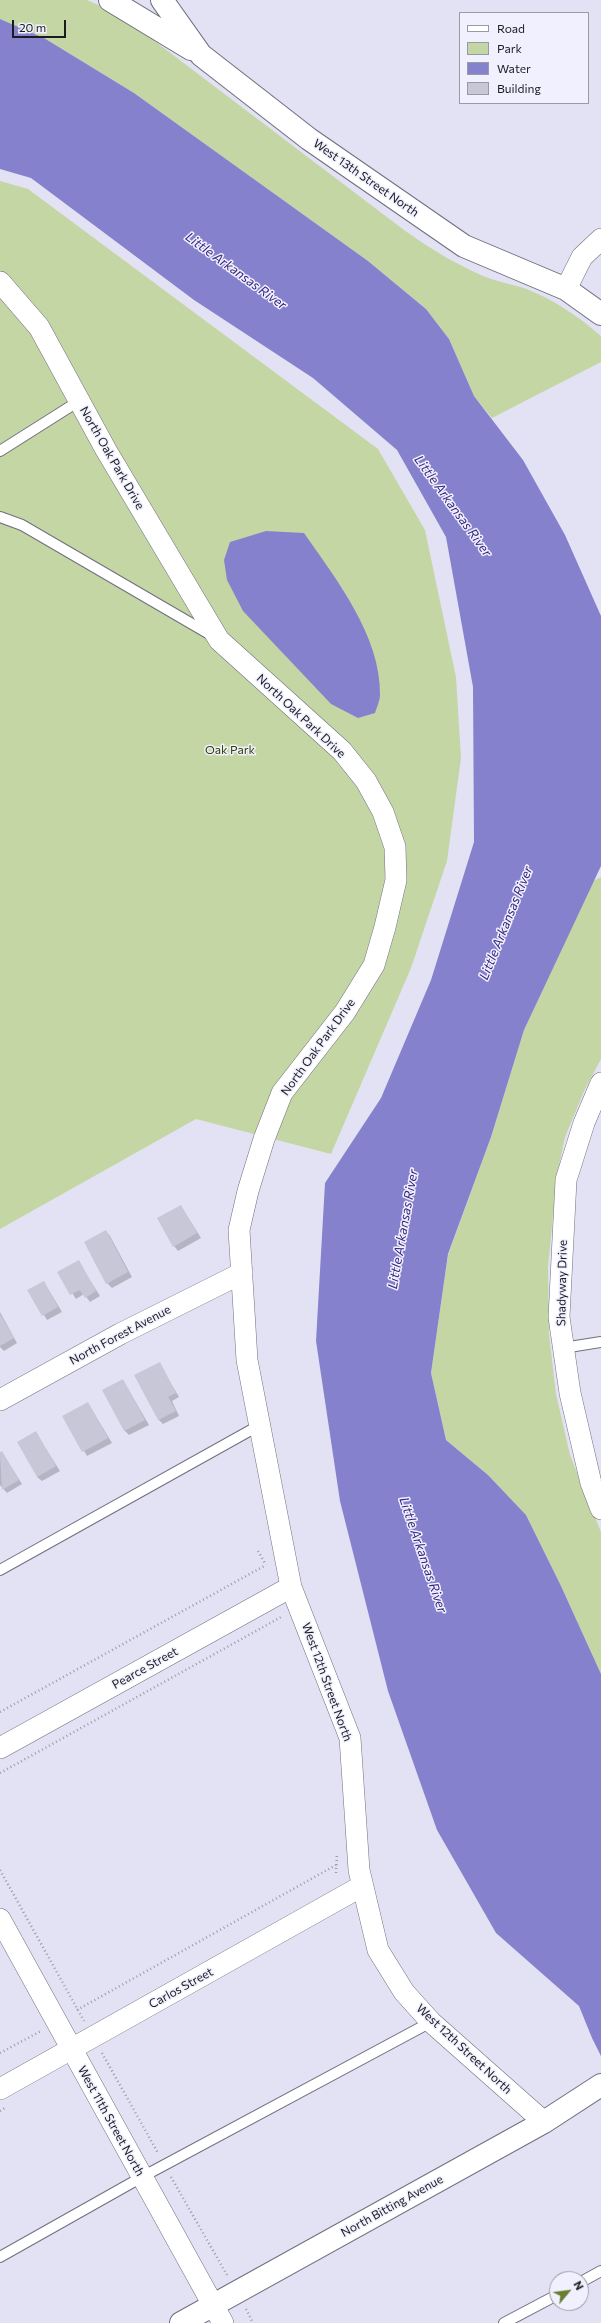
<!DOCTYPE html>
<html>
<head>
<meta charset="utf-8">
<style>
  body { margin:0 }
  #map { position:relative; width:601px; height:2323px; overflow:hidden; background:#e2e2f4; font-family:Commissioner,sans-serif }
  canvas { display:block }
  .legend { position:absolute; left:459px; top:12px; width:130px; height:92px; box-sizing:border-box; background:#f0f0fe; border:1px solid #9a9aa5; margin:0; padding:5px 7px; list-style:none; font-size:12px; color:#1a1a20 }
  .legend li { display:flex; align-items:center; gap:8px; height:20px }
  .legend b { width:20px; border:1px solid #9a9aa5 }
  .north { position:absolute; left:549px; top:2271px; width:40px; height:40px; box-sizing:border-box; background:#f0f0fe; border:1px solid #9a9aa5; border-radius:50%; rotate:61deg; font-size:11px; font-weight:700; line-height:16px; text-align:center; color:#1a1a20 }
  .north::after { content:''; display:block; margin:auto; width:14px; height:18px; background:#687f31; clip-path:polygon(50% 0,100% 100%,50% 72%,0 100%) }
  .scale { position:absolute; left:12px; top:20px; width:54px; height:18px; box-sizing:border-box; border:2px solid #1a1a20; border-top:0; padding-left:5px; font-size:12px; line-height:14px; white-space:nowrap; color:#1a1a20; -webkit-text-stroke:3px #f0f0fe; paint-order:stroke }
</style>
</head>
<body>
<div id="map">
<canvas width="601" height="2323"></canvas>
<ul class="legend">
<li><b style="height:5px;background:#fff"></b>Road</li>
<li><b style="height:11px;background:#c5d6a5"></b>Park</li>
<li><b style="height:11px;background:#8681cd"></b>Water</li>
<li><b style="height:11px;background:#c7c7d8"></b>Building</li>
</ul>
<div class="north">N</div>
<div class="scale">20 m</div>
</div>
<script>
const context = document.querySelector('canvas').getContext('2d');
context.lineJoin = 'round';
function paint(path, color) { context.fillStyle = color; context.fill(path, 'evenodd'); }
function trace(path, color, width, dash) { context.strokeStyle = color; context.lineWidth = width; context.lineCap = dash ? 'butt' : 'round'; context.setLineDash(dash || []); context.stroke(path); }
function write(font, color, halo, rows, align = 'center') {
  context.font = font + ' Commissioner,sans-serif'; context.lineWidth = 3; context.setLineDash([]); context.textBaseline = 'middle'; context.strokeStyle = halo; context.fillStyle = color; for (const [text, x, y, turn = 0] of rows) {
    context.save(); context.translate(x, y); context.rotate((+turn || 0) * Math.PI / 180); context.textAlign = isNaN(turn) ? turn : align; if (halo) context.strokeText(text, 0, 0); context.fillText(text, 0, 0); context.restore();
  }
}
paint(new Path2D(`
  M0,0H87L119,14L404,230C429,248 454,263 483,276C496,281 510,284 524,288C553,299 578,316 601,336V362L492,418L474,396L449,339L426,309L368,261L134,93L44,38L0,19Z
  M0,181L28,189L378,449L425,530L456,677L461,758L447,861L411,968L331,1154L196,1119L0,1229Z
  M601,877V1059L585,1089L565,1137L557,1175L548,1267L549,1334L556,1394L570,1455L601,1532V1674L561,1586L526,1515L488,1475L446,1440L431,1373L448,1255L491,1137L524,1030L593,881Z`), '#c5d6a5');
paint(new Path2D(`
  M0,19L44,38L134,93L368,261L426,309L449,339L474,396L523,460L565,535L601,616V866L524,1030L491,1137L448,1254L431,1373L446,1440L488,1475L526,1515L561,1586L601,1674V2056L592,2038L579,2006L496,1933L437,1830L388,1691L340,1501L316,1341L325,1183L381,1098L431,980L474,842L473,687L446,537L397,450L313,378L194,300L31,178L0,169Z
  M266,531L304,533C336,579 381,636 380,695C380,700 377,707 375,713L358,718L331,704L243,611L227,580L224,560L230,542Z`), '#8681cd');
paint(new Path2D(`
  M181,1206L201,1238L178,1251L174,1246Z
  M106,1231L110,1236L132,1277L112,1288L107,1283Z
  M78,1261L100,1296L90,1302L84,1294L76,1299L59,1273Z
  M44,1282L62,1312L47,1320L29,1291Z
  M0,1312L17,1343L4,1351L0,1347Z
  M159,1363L179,1397L172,1401L179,1416L163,1424L159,1420L136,1375Z
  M123,1380L149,1425L129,1435L125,1431Z
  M88,1403L112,1443L87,1456L64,1416Z
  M36,1433L60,1471L42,1481L37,1477Z
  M2,1452L22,1484L7,1493L0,1485V1453Z`), '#0003');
paint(new Path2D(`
  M181,1205L197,1233L173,1247L157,1218Z
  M106,1230L128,1272L106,1284L84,1242Z
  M79,1260L96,1291L85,1298L80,1290L70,1295L57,1272Z
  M44,1281L58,1307L42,1316L27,1290Z
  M0,1314L14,1338L0,1346Z
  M160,1362L176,1393L168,1397L176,1411L158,1420L134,1375Z
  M123,1379L145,1420L124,1431L102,1390Z
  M88,1402L108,1438L82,1452L62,1416Z
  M36,1431L56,1466L37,1477L17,1442Z
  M2,1451L19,1480L2,1490L0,1452Z`), '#c7c7d8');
const lane = new Path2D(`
  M0,451L79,401
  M0,517L22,525L211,635
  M563,1348L601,1342
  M0,1570L260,1425
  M0,2257L142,2177L431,2022
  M581,2282L601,2271
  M504,2323L557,2295`);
const street = new Path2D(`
  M0,282L39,327L106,450L219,640L342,751L366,781L383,812L395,847L396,880L385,927L374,965L345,1012L282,1093L264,1139L248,1191L239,1230L247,1360L291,1587L350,1738L359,1870L378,1950L404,1992L431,2022L544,2122
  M566,289L582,257L601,239
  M601,1083L584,1123L566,1180L559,1317L570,1393L591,1483L601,1509
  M0,1400L120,1334L242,1273
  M0,1748L291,1587
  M0,1919L223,2323
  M0,2089L362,1886`);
const secondary = new Path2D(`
  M110,0L191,49
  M162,0L201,55L309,139L464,246L566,289L601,314
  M181,2323L544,2122L601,2085`);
trace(lane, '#6f6f7f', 12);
trace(street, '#6f6f7f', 22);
trace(secondary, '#6f6f7f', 24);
trace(new Path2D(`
  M258,1551L266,1565
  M0,1712L266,1565
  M0,1773L283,1616
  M0,1870L84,2021
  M336,1873L337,1853
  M77,2010L336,1865
  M0,2053L41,2031
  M102,2053L158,2153
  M0,2111L5,2108
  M171,2177L227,2275
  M246,2309L253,2323`), '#9b9ba9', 2.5, [1, 3]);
trace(lane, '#fff', 10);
trace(street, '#fff', 21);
trace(secondary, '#fff', 22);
write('12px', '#1a1a20', '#f0f0fe', [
  ["West 13th Street North",366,178,35],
  ["North Oak Park Drive",112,458,60],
  ["North Oak Park Drive",301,716,43],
  ["North Oak Park Drive",318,1047,-54],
  ["Shadyway Drive",562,1283,-89],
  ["North Forest Avenue",120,1335,-28],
  ["Pearce Street",145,1668,-29],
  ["West 12th Street North",327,1682,70],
  ["Carlos Street",181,1988,-29],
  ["West 12th Street North",464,2049,43],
  ["West 11th Street North",111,2121,61],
  ["North Bitting Avenue",392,2206,-29]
]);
write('12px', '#2f3f00', '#f0f0fe', [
  ["Oak Park",230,750]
]);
write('italic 13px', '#37257e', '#f0f0fe', [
  ["Little Arkansas River",236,271,36],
  ["Little Arkansas River",453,506,54],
  ["Little Arkansas River",506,923,-68],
  ["Little Arkansas River",403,1229,-80],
  ["Little Arkansas River",423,1555,71]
]);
</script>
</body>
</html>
